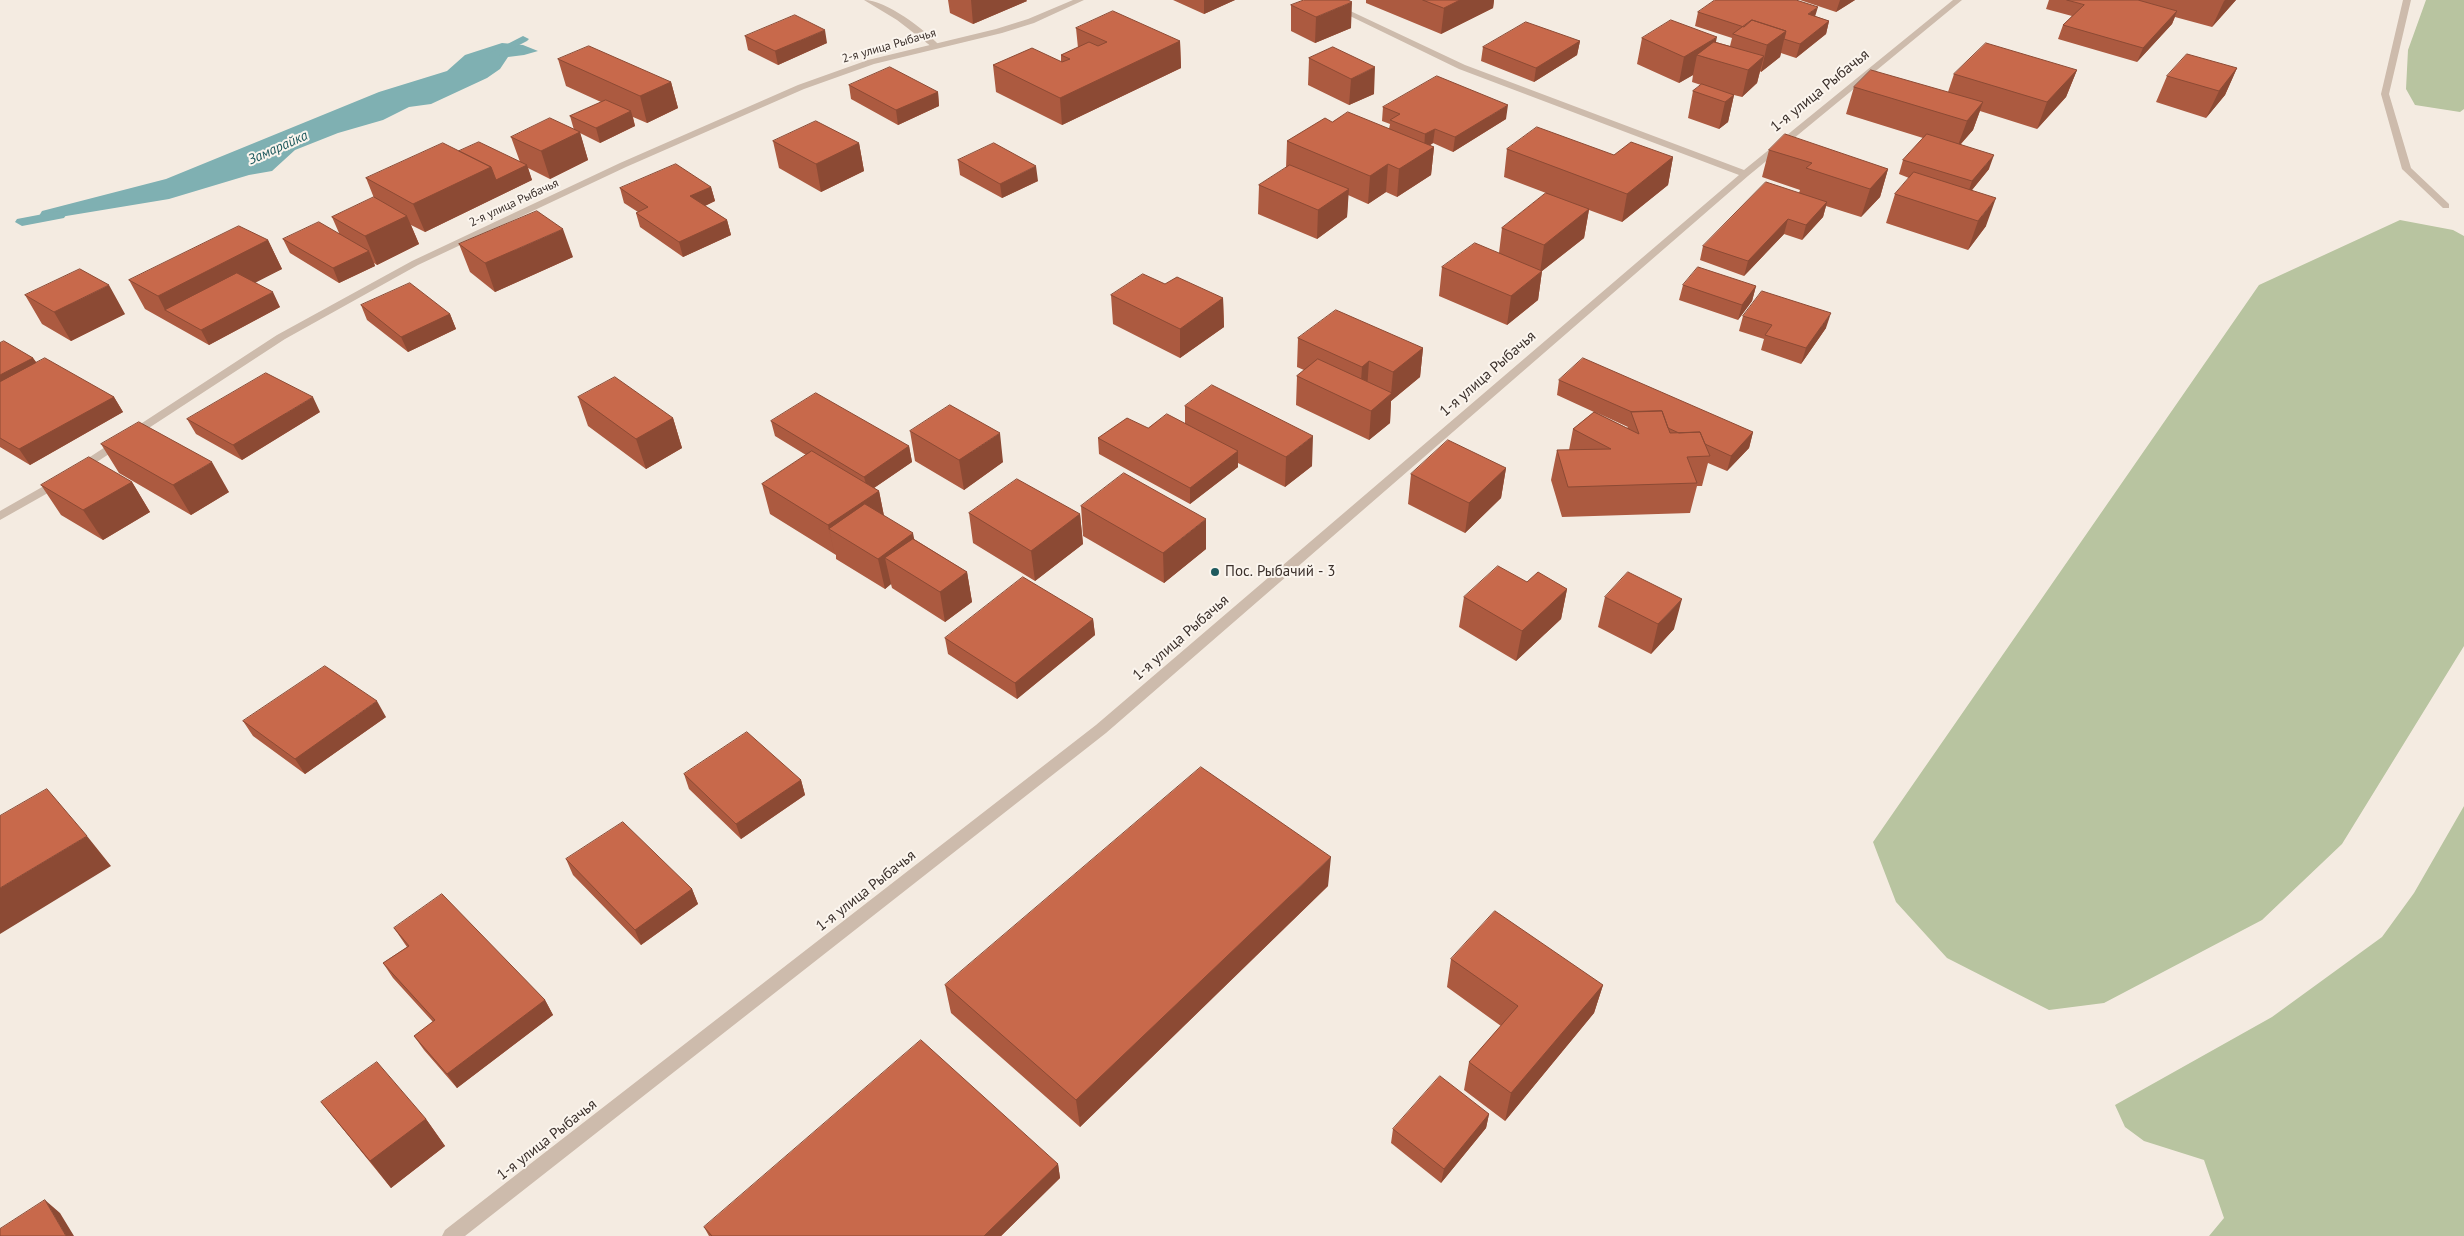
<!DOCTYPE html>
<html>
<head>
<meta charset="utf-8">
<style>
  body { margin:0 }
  canvas { display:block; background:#f4ebe1 }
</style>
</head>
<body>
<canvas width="2464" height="1236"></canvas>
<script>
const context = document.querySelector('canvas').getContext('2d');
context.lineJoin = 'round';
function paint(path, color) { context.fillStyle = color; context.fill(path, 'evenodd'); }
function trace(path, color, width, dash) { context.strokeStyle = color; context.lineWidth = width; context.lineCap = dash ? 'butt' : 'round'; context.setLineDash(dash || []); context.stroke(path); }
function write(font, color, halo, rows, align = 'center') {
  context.font = font + ' "PT Sans",sans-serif'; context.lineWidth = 4; context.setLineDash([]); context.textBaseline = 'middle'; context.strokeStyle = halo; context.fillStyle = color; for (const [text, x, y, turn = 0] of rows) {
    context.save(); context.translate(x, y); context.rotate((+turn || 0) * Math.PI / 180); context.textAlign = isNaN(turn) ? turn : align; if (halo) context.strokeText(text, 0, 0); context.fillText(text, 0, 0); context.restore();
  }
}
paint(new Path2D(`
  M2426,0H2464V109L2460,112L2415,105L2406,89L2408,50Z
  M2400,220L2453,230L2464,236V646L2342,844L2262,920L2104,1003L2049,1010L1947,958L1896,902L1873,842L2259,285Z
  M2464,806V1236H2209L2224,1218L2204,1160L2144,1141L2125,1127L2115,1105L2272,1017L2382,937L2414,893Z`), '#b8c4a0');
paint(new Path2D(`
  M502,43L523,45L538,51L524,55L508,57L500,69L487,78L431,104L409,107L383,120L338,133L295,150L272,171L249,175L169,199L36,221L42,211L166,179L379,92L447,71L465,55Z`), '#7fb0b2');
paint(new Path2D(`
  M523,36L529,39L527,41L496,57H488L486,55Z
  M59,211L64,212L66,215L64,218L22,226L15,222L17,219Z`), '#7fb0b2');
paint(new Path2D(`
  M864,0C886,0 924,29 939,45L932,47L897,20Z`), '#cdbbac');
paint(new Path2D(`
  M1073,0H1084L1034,23L1002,33L874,64L804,89L626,167L418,265L285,339L83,471L79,472L73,468L277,335L412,261L620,163L798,85L868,60L996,29L1028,19Z
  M1317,0H1327L1465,65L1744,170L1953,0H1962L1748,176L1106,733L465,1236H442L445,1230L1096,725L1739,175L1459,69Z
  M2403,0H2411L2389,94L2411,168L2449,204V208H2443L2402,169L2381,94Z
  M58,478L64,482L62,485L0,520V511Z`), '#cdbbac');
paint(new Path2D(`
  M948,0H1026L1027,1L973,24L950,13Z
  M1173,0H1235L1204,14Z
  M1366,0H1494L1493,8L1441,34L1366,3Z
  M1800,0H1855L1836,12Z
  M2049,0H2236L2212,27L2175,17L2172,24L2137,62L2058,39L2063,25L2072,16L2046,9Z
  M1291,5L1351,28L1315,43L1291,31Z
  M1698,12L1815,16L1829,21L1826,34L1796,58L1781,53L1780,57L1761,72L1760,71L1757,83L1742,97L1734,95L1728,122L1719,129L1688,118L1693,91L1701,85L1692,82L1693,75L1679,83L1637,64L1642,38L1716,42L1730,46L1732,38L1695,26Z
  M1076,28L1180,41L1181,68L1062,125L996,92L993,65L1061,62V55L1078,48Z
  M745,36L827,43L778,65L748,50Z
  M1580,41L1577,55L1534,82L1481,61L1483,47Z
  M1333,47L1374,94L1349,105L1308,85L1309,58Z
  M558,59L671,82L678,108L647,123L633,117L635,126L600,143L580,133L588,160L550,179L528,168L532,180L425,232L411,225L419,244L377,265L374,263L375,266L339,283L290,253L283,239L339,233L332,217L374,198L366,178L459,151L520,162L511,137L574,130L570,116L601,102L566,86Z
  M2237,68L2225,95L2206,118L2156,102L2167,76Z
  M2077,70L2066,97L2037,129L1980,111L1973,130L1961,144L1989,169L1972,190L1986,226L1968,250L1886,223L1895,194L1909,178L1899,174L1903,160L1923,138L1846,114L1854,87L1948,92L1954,74Z
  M849,85L938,92L939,106L898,125L851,99Z
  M1383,107L1506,119L1453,152L1433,143L1429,146L1434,147L1431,175L1397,197L1386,192L1368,204L1348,195L1347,217L1317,239L1258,214L1259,185L1286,168L1287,141L1332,122L1389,129L1390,124L1382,121Z
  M773,141L859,143L864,171L821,192L779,168Z
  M1507,149L1614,155L1673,157L1668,185L1622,222L1589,210L1584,238L1542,271L1538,300L1507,325L1439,296L1442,267L1499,253L1502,228L1546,193L1504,177Z
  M1769,150L1888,169L1880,197L1861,217L1826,206L1823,217L1802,240L1784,234L1744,276L1700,260L1703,246L1799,193L1800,190L1762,177Z
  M958,160L1038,181L1002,198L960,175Z
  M711,187L715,201L705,206L727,220L731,235L683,257L640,227L636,213L638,212L624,203L620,188Z
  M268,240L282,269L255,282L280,307L209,345L145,309L129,280Z
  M459,244L573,257L495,292L470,272Z
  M1165,284L1223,298L1224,327L1180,358L1113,324L1111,295Z
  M1683,285L1756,286L1752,301L1738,320L1679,300Z
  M25,295L125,314L71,341L42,324Z
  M361,305L450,314L456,329L408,352L367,320Z
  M1743,316L1826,328L1801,364L1761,350L1764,339L1739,331Z
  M1298,338L1423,348L1420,377L1391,401L1390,423L1369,440L1296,405L1297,376L1304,370L1297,367Z
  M0,343L33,358L37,363L114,397L123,412L30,465L0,447Z
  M1559,380L1753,432L1749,448L1727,471L1708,463L1702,486H1697L1690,513L1562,517L1551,480L1557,450H1569L1573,429L1594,412L1557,395ZM1595,412L1628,427L1627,428Z
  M578,397L673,418L682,448L646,469L588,426Z
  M1185,406L1312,466L1285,487L1238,463V467L1190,504L1099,454L1098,438L1148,428L1185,424Z
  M320,412L242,460L196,434L187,419Z
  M771,421L909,446L912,462L874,488L879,491L884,516L914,539L967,572L972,602L945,622L892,588L891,584L885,589L836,559V555L770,514L762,484L806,455L775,436Z
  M910,431L1003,462L964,490L915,461Z
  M101,444L229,492L191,515L119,473Z
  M1506,468L1501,498L1465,533L1408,504L1411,474Z
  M132,482L150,512L103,540L61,515L41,485Z
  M1081,506L1206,549L1164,583L1083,536Z
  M969,513L1080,514L1083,544L1035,581L973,543Z
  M1567,589L1561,619L1516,661L1459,627L1464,597Z
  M1605,597L1674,629L1651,654L1598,627Z
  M1093,619L1095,635L1017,699L948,654L945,638Z
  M386,717L305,774L253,736L243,721Z
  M684,774L801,780L805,795L741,839L689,789Z
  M566,859L692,889L698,904L641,945L573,875Z
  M1328,886L1080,1127L951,1013L945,985Z
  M394,928L545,1000L553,1015L457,1088L424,1050L414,1036L433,1022L393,978L383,963L407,947Z
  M1451,959L1603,985L1594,1013L1505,1121L1464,1090L1469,1062L1501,1026L1447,987Z
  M321,1102L426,1119L445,1146L391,1188Z
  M1489,1114L1486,1128L1441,1183L1391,1143L1393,1129Z
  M1058,1164L1060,1178L1001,1236H709L704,1227Z`), '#ac5a40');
paint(new Path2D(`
  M971,0H1026L1027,1L973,24Z
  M1204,0H1235L1204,14Z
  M1460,0H1494L1493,8L1441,34L1444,8Z
  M1840,0H1855L1836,12Z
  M2225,0H2236L2212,27L2224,1Z
  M1352,2L1351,28L1315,43L1316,17Z
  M1818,7L1814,20L1808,14Z
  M2177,11L2172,24L2137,62L2143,48Z
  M1829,21L1826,34L1796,58L1800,44Z
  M825,30L827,43L778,65L775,51Z
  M1786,31L1780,57L1761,72L1767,45Z
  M1717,37L1712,60L1697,55L1693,75L1679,83L1684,57Z
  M1180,41L1181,68L1062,125L1060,98Z
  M1580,41L1577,55L1534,82L1536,68Z
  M1764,56L1757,83L1742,97L1748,70Z
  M1375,67L1374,94L1349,105L1351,79Z
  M2237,68L2225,95L2206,118L2219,91Z
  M2077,70L2066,97L2037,129L2047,102Z
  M671,82L678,108L647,123L640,96Z
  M938,92L939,106L898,125L896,110Z
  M1734,95L1728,122L1719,129L1725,102Z
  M1983,102L1973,130L1957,148L1967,121Z
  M1508,105L1506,119L1453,152L1455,137Z
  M631,111L635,126L600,143L596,128Z
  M1435,129L1433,143L1424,149L1425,134Z
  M580,132L588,160L550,179L541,151Z
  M859,143L864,171L821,192L816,164Z
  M1434,147L1431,175L1397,197L1399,169Z
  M1994,155L1989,169L1967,196L1972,181Z
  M1673,157L1668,185L1622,222L1627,194Z
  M1388,164L1386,192L1368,204L1370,176Z
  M527,165L532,180L425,232L413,204L491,167Z
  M1036,166L1038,181L1002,198L1000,184Z
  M1888,169L1880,197L1861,217L1870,189Z
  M711,187L715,201L694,211L690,196Z
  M1349,189L1347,217L1317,239L1318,210Z
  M1996,198L1986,226L1968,250L1978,221Z
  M1827,202L1823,217L1802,240L1806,225Z
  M1589,209L1584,238L1542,271L1538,300L1507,325L1511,296L1540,273L1544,245Z
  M407,216L419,244L377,265L365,236Z
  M1788,219L1784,234L1744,276L1748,261Z
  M727,220L731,235L683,257L679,242Z
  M563,229L573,257L495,292L485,263Z
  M268,240L282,269L183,320L165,310L158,296Z
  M369,251L375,266L339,283L333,268Z
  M109,285L125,314L71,341L54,312Z
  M1756,286L1752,301L1738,320L1742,305Z
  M273,292L280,307L209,345L201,330Z
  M1223,298L1224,327L1180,358V329Z
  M1831,313L1826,328L1801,364L1806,348Z
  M450,314L456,329L408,352L401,337Z
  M1423,348L1420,377L1391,401L1390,423L1369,440L1371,411L1391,394L1393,372Z
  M33,358L43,373L0,395V375Z
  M1369,361L1367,390L1360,396L1362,367Z
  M114,397L123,412L30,465L19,449Z
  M313,397L320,412L242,460L233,445Z
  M673,418L682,448L646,469L636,439Z
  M1753,432L1749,448L1727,471L1731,456Z
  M1000,433L1003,462L964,490L959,460Z
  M1313,436L1312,466L1285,487L1286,457Z
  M909,446L912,462L868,492L864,477Z
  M1238,451V467L1190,504V488Z
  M212,462L229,492L191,515L173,485Z
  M1506,468L1501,498L1465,533L1469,503Z
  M132,482L150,512L103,540L83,510Z
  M879,491L885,521L829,529L835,555L828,525Z
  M1080,514L1083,544L1035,581L1031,551Z
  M1206,519V549L1164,583L1163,553Z
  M913,533L919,563L885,558L891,584L885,589L878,559Z
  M967,572L972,602L945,622L940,592Z
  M1567,589L1561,619L1516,661L1522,631Z
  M1682,599L1674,629L1651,654L1658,624Z
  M1093,619L1095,635L1017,699L1015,683Z
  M377,701L386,717L305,774L295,759Z
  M801,780L805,795L741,839L736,824Z
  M87,836L111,866L0,934V888Z
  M1331,857L1328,886L1080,1127L1076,1100Z
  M692,889L698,904L641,945L635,930Z
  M1603,985L1594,1013L1505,1121L1511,1093Z
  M545,1000L553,1015L457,1088L447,1074Z
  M1489,1114L1486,1128L1441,1183L1444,1169Z
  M426,1119L445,1146L391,1188L370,1161Z
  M1058,1164L1060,1178L1001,1236H984Z
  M45,1200L60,1213L74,1236H66Z`), '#8c4a34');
const building = new Path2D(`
  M1304,0H1348L1352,2L1316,17L1291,5Z
  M1423,0H1460L1444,8Z
  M1715,0H1796L1818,7L1808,14L1829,21L1800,44L1784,39L1786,31L1752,20L1744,27L1698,12Z
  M2067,0H2138L2177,11L2143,48L2063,25L2084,5Z
  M1113,11L1180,41L1060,98L993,65L1032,48L1062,62L1070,59L1061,55L1089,42L1098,46L1107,42L1076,28Z
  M795,15L825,30L775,51L745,36Z
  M1671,20L1717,37L1684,57L1642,38Z
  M1752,20L1786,31L1767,45L1733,34Z
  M1526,22L1580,41L1536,68L1483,47Z
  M1714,42L1764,56L1748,70L1697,55Z
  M1986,43L2077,70L2047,102L1954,74Z
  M589,46L671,82L640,96L558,59Z
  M1333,47L1375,67L1351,79L1309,58Z
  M2187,54L2237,68L2219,91L2167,76Z
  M890,67L938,92L896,110L849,85Z
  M1871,70L1983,102L1967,121L1854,87Z
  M1437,76L1508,105L1455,137L1435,129L1425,134L1390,120L1400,114L1383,107Z
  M1702,84L1734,95L1725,102L1693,91Z
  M606,100L631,111L596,128L570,116Z
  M1348,112L1434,147L1399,169L1388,164L1370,176L1287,141L1325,118L1332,122Z
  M550,118L580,132L541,151L511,137Z
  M816,121L859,143L816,164L773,141Z
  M1537,127L1614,155L1631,142L1673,157L1627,194L1507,149Z
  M1785,134L1888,169L1870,189L1806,168L1812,163L1769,150Z
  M1927,134L1994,155L1972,181L1903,160Z
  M479,142L527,165L496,180L491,167L459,151Z
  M443,143L491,167L413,204L366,178Z
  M994,143L1036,166L1000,184L958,160Z
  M676,164L711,187L690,196L727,220L679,242L636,213L648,207L620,188Z
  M1290,165L1349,189L1318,210L1259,185Z
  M1914,172L1996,198L1978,221L1895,194Z
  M1766,182L1827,202L1806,225L1788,219L1748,261L1703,246Z
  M1546,193L1589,209L1544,245L1502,228Z
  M374,197L407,216L365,236L332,217Z
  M537,211L563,229L485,263L459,244Z
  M319,222L369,251L333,268L283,239Z
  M239,226L268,240L158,296L129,280Z
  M1475,243L1542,271L1511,296L1442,267Z
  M1698,267L1756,286L1742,305L1683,285Z
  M80,269L109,285L54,312L25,295Z
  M237,273L273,292L201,330L165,310Z
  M1143,274L1165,284L1177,277L1223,298L1180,329L1111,295Z
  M410,283L450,314L401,337L361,305Z
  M1762,291L1831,313L1806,348L1765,335L1772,325L1743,316Z
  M1336,310L1423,348L1393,372L1369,361L1362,367L1298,338Z
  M4,341L33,358L0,375V343Z
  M45,358L114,397L19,449L0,438V382Z
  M1583,358L1753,432L1731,456L1705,444L1700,432L1679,433L1668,428L1662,411L1632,412L1559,380Z
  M1318,359L1392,393L1371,411L1297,376Z
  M266,373L313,397L233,445L187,419Z
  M615,377L673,418L636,439L578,397Z
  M1212,385L1313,436L1286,457L1185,406Z
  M816,393L909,446L864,477L771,421Z
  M950,405L1000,433L959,460L910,431Z
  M1662,411L1670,433L1700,432L1710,456L1687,457L1697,483L1568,487L1557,450L1611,449L1573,429L1594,412L1639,434L1631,412Z
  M1167,414L1238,451L1190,488L1098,438L1127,418L1148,428Z
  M139,422L212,462L173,485L101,444Z
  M1448,440L1506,468L1469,503L1411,474Z
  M812,451L879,491L828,525L762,484Z
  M89,457L132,482L83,510L41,485Z
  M1124,473L1206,519L1163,553L1081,506Z
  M1017,479L1080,514L1031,551L969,513Z
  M865,504L913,533L878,559L829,529Z
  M913,539L967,572L940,592L885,558Z
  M1498,566L1527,582L1538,572L1567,589L1522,631L1464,597Z
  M1628,572L1682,599L1658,624L1605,597Z
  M1023,577L1093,619L1015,683L945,638Z
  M325,666L377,701L295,759L243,721Z
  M747,732L801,780L736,824L684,774Z
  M1201,767L1331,857L1076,1100L945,985Z
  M47,789L87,836L0,888V816Z
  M623,822L692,889L635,930L566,859Z
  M442,894L545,1000L447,1074L414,1036L435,1020L383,963L409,946L394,928Z
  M1495,911L1603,985L1511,1093L1469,1062L1518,1006L1451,959Z
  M921,1040L1058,1164L984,1236H712L704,1227Z
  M377,1062L426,1119L370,1161L321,1102Z
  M1440,1076L1489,1114L1444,1169L1393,1129Z
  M45,1200L66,1236H0V1229Z`);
paint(building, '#c8694b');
trace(building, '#8c4a34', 1);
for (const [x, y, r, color] of [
  [1215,572,5,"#1f5a5e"]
]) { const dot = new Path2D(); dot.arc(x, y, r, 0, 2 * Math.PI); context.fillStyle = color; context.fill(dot); trace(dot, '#fbf5ee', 2); }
write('12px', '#3b302b', '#fbf5ee', [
  ["2-я улица Рыбачья",889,46,-16],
  ["2-я улица Рыбачья",514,203,-25]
]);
write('italic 14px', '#1f5a5e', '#fbf5ee', [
  ["Замарайка",278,148,-24]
]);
write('15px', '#3b302b', '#fbf5ee', [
  ["1-я улица Рыбачья",1820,91,-39],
  ["1-я улица Рыбачья",1488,374,-41],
  ["1-я улица Рыбачья",1181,638,-41],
  ["1-я улица Рыбачья",866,891,-38],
  ["1-я улица Рыбачья",547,1140,-38]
]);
write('15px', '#3b302b', '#fbf5ee', [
  ["Пос. Рыбачий - 3",1225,572]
], 'left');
</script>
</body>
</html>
